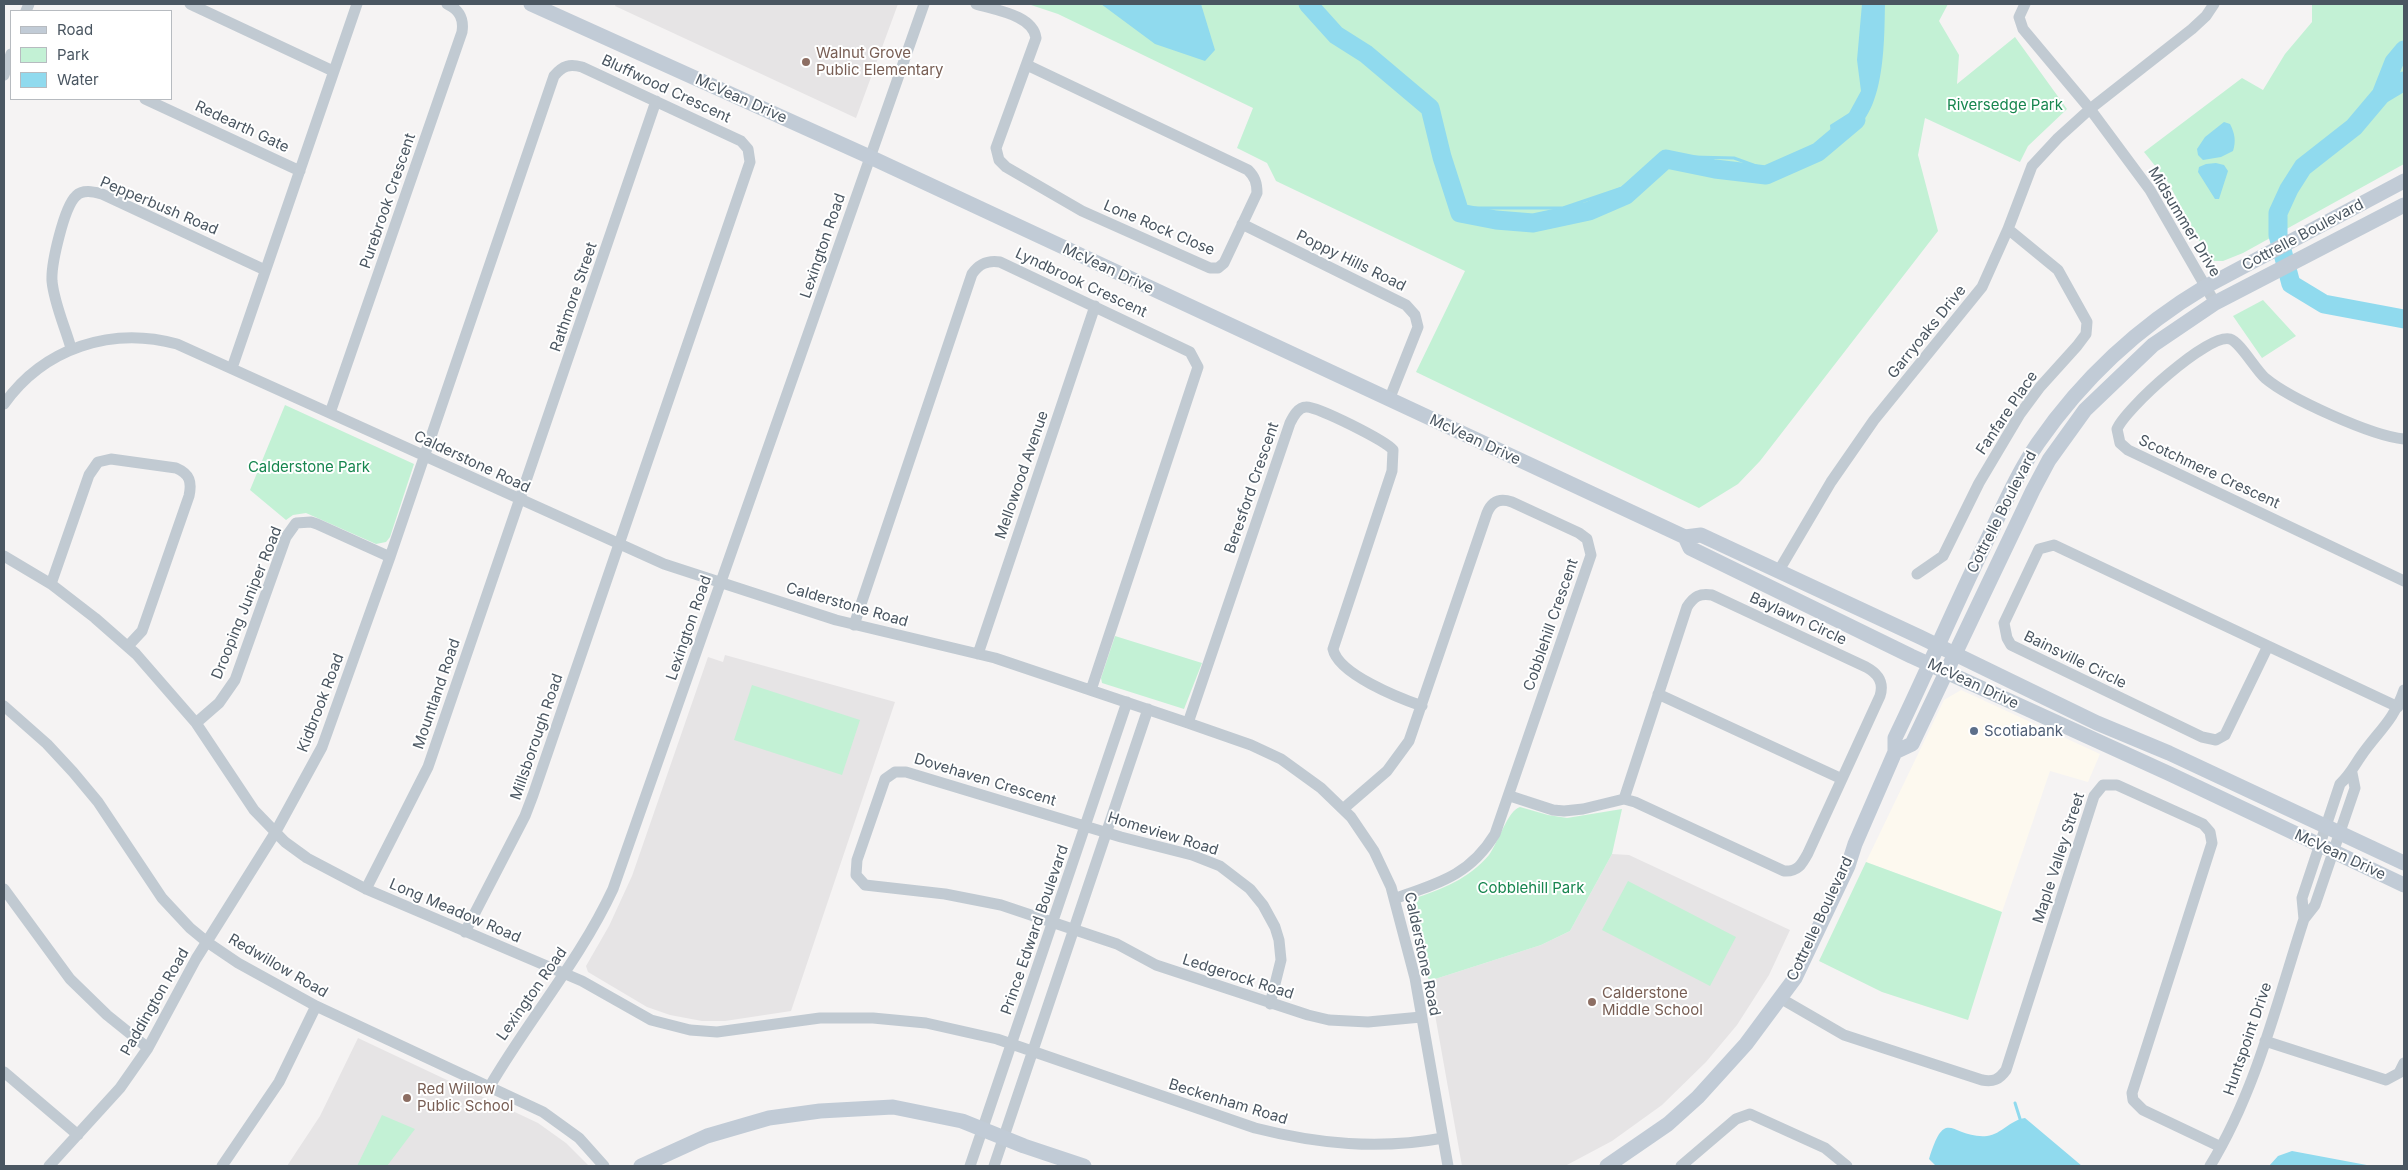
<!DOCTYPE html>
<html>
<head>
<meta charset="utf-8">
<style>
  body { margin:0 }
  #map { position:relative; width:2408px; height:1170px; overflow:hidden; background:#f5f3f3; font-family:Inter,sans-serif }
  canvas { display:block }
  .frame { position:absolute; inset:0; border:5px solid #4a5661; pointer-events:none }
  .legend { position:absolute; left:10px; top:10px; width:162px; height:90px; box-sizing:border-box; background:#fff; border:1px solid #b7bbc0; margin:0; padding:6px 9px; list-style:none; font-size:15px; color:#4a5661 }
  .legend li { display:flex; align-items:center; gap:10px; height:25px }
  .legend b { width:25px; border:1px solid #b7bbc0 }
</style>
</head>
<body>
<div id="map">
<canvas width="2408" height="1170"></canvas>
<div class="frame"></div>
<ul class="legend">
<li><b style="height:6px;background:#c1cbd6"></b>Road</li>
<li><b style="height:14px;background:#c3f1d5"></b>Park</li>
<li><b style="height:14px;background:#90daee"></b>Water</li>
</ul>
</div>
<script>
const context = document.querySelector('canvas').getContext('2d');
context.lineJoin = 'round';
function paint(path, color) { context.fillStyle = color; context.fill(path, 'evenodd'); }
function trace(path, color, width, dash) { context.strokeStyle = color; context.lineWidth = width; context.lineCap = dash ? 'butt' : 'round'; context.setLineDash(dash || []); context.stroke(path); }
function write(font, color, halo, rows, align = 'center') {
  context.font = font + ' Inter,sans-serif'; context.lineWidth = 4; context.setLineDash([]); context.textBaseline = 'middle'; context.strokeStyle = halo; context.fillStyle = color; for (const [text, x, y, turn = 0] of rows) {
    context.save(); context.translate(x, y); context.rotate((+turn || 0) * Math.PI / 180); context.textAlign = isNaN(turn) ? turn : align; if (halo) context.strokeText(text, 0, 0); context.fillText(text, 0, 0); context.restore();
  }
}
paint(new Path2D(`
  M1961,690L2100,754L2088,782L2050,771L2002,912L1866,862L1944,700Z`), '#fdf9ef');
paint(new Path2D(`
  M616,4H898L856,118L615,6Z
  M725,655L895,702L791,1011L725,1021H702L670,1015L647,1007L588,972L586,966L609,926L632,876L708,657L723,662Z
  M1612,854L1629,855L1790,930L1769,975L1737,1025L1706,1062L1662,1105L1612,1141L1565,1166H1462L1429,981L1541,945L1570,931Z
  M358,1038L538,1123L566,1143L589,1166H287L320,1116Z`), '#e6e4e5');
paint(new Path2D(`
  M1028,4H1948L1939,21L1959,55L1957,84L2015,37L2067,109L2028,146L2020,162L1925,118L1918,155L1938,231L1760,461L1738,484L1699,508L1416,372L1465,271L1276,181L1267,163L1237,148L1253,108L1058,14Z
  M2312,4H2404V164L2243,253L2223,261H2210L2168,182L2144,152L2242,78L2263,90L2285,54L2312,22Z
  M2263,300L2296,336L2262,358L2233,316Z
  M285,405L414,464L390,537L386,542L376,544L306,513L293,515L286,520L250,490Z
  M1115,636L1202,663L1184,709L1102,683L1101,678Z
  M752,685L860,720L842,775L734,740Z
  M1520,807L1548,815L1567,818L1622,809L1612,854L1570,931L1541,945L1429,981L1408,903L1413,899C1442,889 1469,879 1489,855C1498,843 1508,810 1520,807Z
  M1866,862L2002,912L1968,1020L1882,992L1819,961Z
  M1628,881L1736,937L1710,986L1602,930Z
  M382,1115L415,1129L387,1166H357Z`), '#c3f1d5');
paint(new Path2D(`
  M1101,4H1201L1215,50L1205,61L1155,44Z
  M1862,4H1885C1884,40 1887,138 1831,136L1830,125L1849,113L1861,91L1857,60Z
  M2224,122L2230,124C2235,134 2236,141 2233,151L2221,157L2203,160L2198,155L2197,149L2205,137Z
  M2216,163L2224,165L2228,171L2219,199H2215L2198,172L2199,167L2206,164Z
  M2025,1118L2082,1166H1936L1929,1159C1946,1104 1951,1139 1987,1136C2002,1134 2010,1120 2025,1118Z
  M2292,1151L2372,1166H2269L2278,1156Z`), '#90daee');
trace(new Path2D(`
  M1303,4C1310,13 1316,24 1324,32C1331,39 1348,43 1358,48C1382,58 1410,78 1423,100C1444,136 1434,179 1466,208H1563L1622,188L1655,163L1693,157L1734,158L1767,170L1781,165L1831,136
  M2015,1103L2021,1122`), '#90daee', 3);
trace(new Path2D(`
  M1308,4L1336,35L1366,54L1430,108L1442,157L1460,213L1496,220L1533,223L1589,211L1626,195L1666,159L1715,169L1766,175L1818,152L1856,120
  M2404,50L2394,62L2381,95L2354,127L2303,167L2289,189L2278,213V235L2291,284L2324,304L2404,319
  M2381,95L2404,81`), '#90daee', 19);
trace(new Path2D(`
  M190,4L333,71
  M976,4C995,10 1033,15 1036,38L996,148L999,160L1006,167L1082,211L1210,268H1218L1224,263L1257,193C1257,183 1255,177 1248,170L1027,65
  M2025,4L2019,17L2023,29L2090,109L2150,190L2215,303
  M26,11L29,4
  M4,75L11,54
  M145,99L300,171
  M1242,224L1406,305L1415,315L1418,327L1389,400
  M71,348C65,327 54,303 52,281C51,264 64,207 76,196C83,189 94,192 102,194L265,270
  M232,368L357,4
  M4,404C44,348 111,326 177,344L664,564L836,620L995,658L1188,723L1251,745L1281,759L1321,788L1351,817L1374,851L1391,887L1415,978L1448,1166
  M330,413L462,32C464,19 460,10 447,4
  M2404,439C2372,436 2290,399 2265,378C2255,369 2240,342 2230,339C2208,333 2125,409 2117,429L2120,443L2128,450L2404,581
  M2054,545L2268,646L2225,735L2216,740L2202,737L2011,645L2007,638L2004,623L2039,549Z
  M4,556L51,584L95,618L136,654L196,723L254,810L285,842L307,858L366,889L582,981L651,1020L690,1030L717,1032L820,1018H873L926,1023L997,1039L1255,1128C1318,1144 1379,1150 1443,1138
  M1778,572L1831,482L1874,420L1982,287L2008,229L2032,166L2058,138L2090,109L2192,29L2206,16L2214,4
  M1917,574L1943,556L1979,483L2020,414L2040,387L2077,346L2086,334L2087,322L2058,270L2008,229
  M51,584L89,475L98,462L111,459L176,468C190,474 192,482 189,496L142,631L128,646
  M854,625L972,274C979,264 987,260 1000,262L1190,352L1198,367L1091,690
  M2268,646L2398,707
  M978,654L1095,306
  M1658,694L1842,779
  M4,706L47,744L73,772L98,802L162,898L190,928L207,942L238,963L316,1006L543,1112L579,1138L604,1166
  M196,723L219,703L235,680L286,537L296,523L311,522L317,524L390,557
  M1188,723L1290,423C1293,417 1298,407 1306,407C1317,406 1386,441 1393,450L1392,471L1333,649C1338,674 1399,698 1422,706
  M1510,796L1553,810L1564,811L1583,809L1624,799L1635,802L1784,871C1798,872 1802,864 1808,853L1880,696C1884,683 1879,674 1866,667L1712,595C1700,593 1694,596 1687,607L1624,799
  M1343,809L1387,771L1409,741L1487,513C1492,501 1500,498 1512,502L1579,533L1587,539L1591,555L1495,834C1470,875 1439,883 1396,898
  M4,889L70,979L107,1015L148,1048
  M366,889L428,767L656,101
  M2304,919L2302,898L2340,784C2350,775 2354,766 2361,756C2379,730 2393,722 2404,690
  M1780,998L1844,1035L1982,1080C1993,1082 1999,1080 2006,1070L2094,796L2103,785H2117L2203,824L2210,832L2212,843L2132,1093L2133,1100L2143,1110L2221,1147
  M1270,1004L1281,960L1279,940L1275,927L1263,905L1250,889L1220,866L1192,855L1121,837L906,772H895L885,779L857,860L856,875L865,885L945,894L1001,905L1117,944L1156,965L1308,1015L1329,1020L1368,1022L1421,1017
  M2265,1041L2386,1080L2399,1073L2404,1063
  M4,1072L78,1135
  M490,1086C529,1019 580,960 613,889L924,4
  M49,1166L120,1088L148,1048L196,959L275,833L322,747L390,557L554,76C563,65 570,64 582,67L741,141L748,149L750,162L533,795L525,816L465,932
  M222,1166L279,1082L316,1006
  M970,1166L1127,702
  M994,1166L1148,709
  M1681,1166L1736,1119L1750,1114L1825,1148L1847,1166
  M2210,1166C2256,1091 2277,1002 2304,919L2315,905L2355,788L2352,773`), '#c1cad2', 11);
trace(new Path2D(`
  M531,4L870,157L1685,537L1701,535L1920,637L2097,723L2169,753L2404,863
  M1685,537L1690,548L1911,656L2170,774L2404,885
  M1895,752L1912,744L2033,490L2049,460L2085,410L2153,345L2215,303L2404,205
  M641,1166L707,1136L769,1118L820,1111L893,1107L962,1121L1024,1146L1084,1166
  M1607,1166L1668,1124L1698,1097L1746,1044L1795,978L1848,866L1855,844L1895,752V738C1927,672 1956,603 1989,536C2004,505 2018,472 2038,443C2083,378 2138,327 2205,287L2404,181`), '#c1cbd6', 15);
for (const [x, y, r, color] of [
  [806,62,5,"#8d6e63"],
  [1974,731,5,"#5c6f8a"],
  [1592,1002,5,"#8d6e63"],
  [407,1098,5,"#8d6e63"]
]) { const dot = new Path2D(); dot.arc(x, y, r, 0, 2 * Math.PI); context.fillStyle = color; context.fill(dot); trace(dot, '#fff', 2); }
write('15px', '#785e54', '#fff', [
  ["Walnut Grove",816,53],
  ["Public Elementary",816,70],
  ["Calderstone",1602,993],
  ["Middle School",1602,1010],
  ["Red Willow",417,1089],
  ["Public School",417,1106]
], 'left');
write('15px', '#4a5661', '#fff', [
  ["Bluffwood Crescent",666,89,25],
  ["McVean Drive",741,99,24],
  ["Redearth Gate",242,127,25],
  ["Purebrook Crescent",388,201,-71],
  ["Pepperbush Road",159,206,23],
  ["Midsummer Drive",2184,222,59],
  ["Lone Rock Close",1159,228,23],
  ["Cottrelle Boulevard",2303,235,-28],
  ["Lexington Road",823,246,-71],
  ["Poppy Hills Road",1351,261,26],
  ["McVean Drive",1108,269,25],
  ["Lyndbrook Crescent",1081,283,25],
  ["Rathmore Street",574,297,-71],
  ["Garryoaks Drive",1927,332,-51],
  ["Fanfare Place",2007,413,-56],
  ["McVean Drive",1475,440,25],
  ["Calderstone Road",472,462,25],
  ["Scotchmere Crescent",2209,472,25],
  ["Mellowood Avenue",1022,475,-71],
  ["Beresford Crescent",1252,488,-71],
  ["Cottrelle Boulevard",2002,512,-63],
  ["Drooping Juniper Road",247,603,-68],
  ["Calderstone Road",847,605,16],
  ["Baylawn Circle",1798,619,25],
  ["Cobblehill Crescent",1551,625,-71],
  ["Lexington Road",689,628,-71],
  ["Bainsville Circle",2075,660,26],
  ["McVean Drive",1973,684,25],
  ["Mountland Road",437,694,-71],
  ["Kidbrook Road",321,703,-69],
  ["Millsborough Road",537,737,-71],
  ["Dovehaven Crescent",985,780,17],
  ["Homeview Road",1163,834,17],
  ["McVean Drive",2340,855,25],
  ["Maple Valley Street",2059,858,-72],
  ["Long Meadow Road",455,911,23],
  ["Cottrelle Boulevard",1820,919,-65],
  ["Prince Edward Boulevard",1035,930,-71],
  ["Calderstone Road",1422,954,78],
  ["Redwillow Road",278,966,30],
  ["Ledgerock Road",1238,977,18],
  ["Lexington Road",532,994,-55],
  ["Paddington Road",155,1002,-60],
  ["Huntspoint Drive",2248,1039,-71],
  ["Beckenham Road",1228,1102,17]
]);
write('15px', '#17864f', '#fff', [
  ["Riversedge Park",2005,105],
  ["Calderstone Park",309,467],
  ["Cobblehill Park",1531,888]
]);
write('15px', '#4e5e75', '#fff', [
  ["Scotiabank",1984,731]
], 'left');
</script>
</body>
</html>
